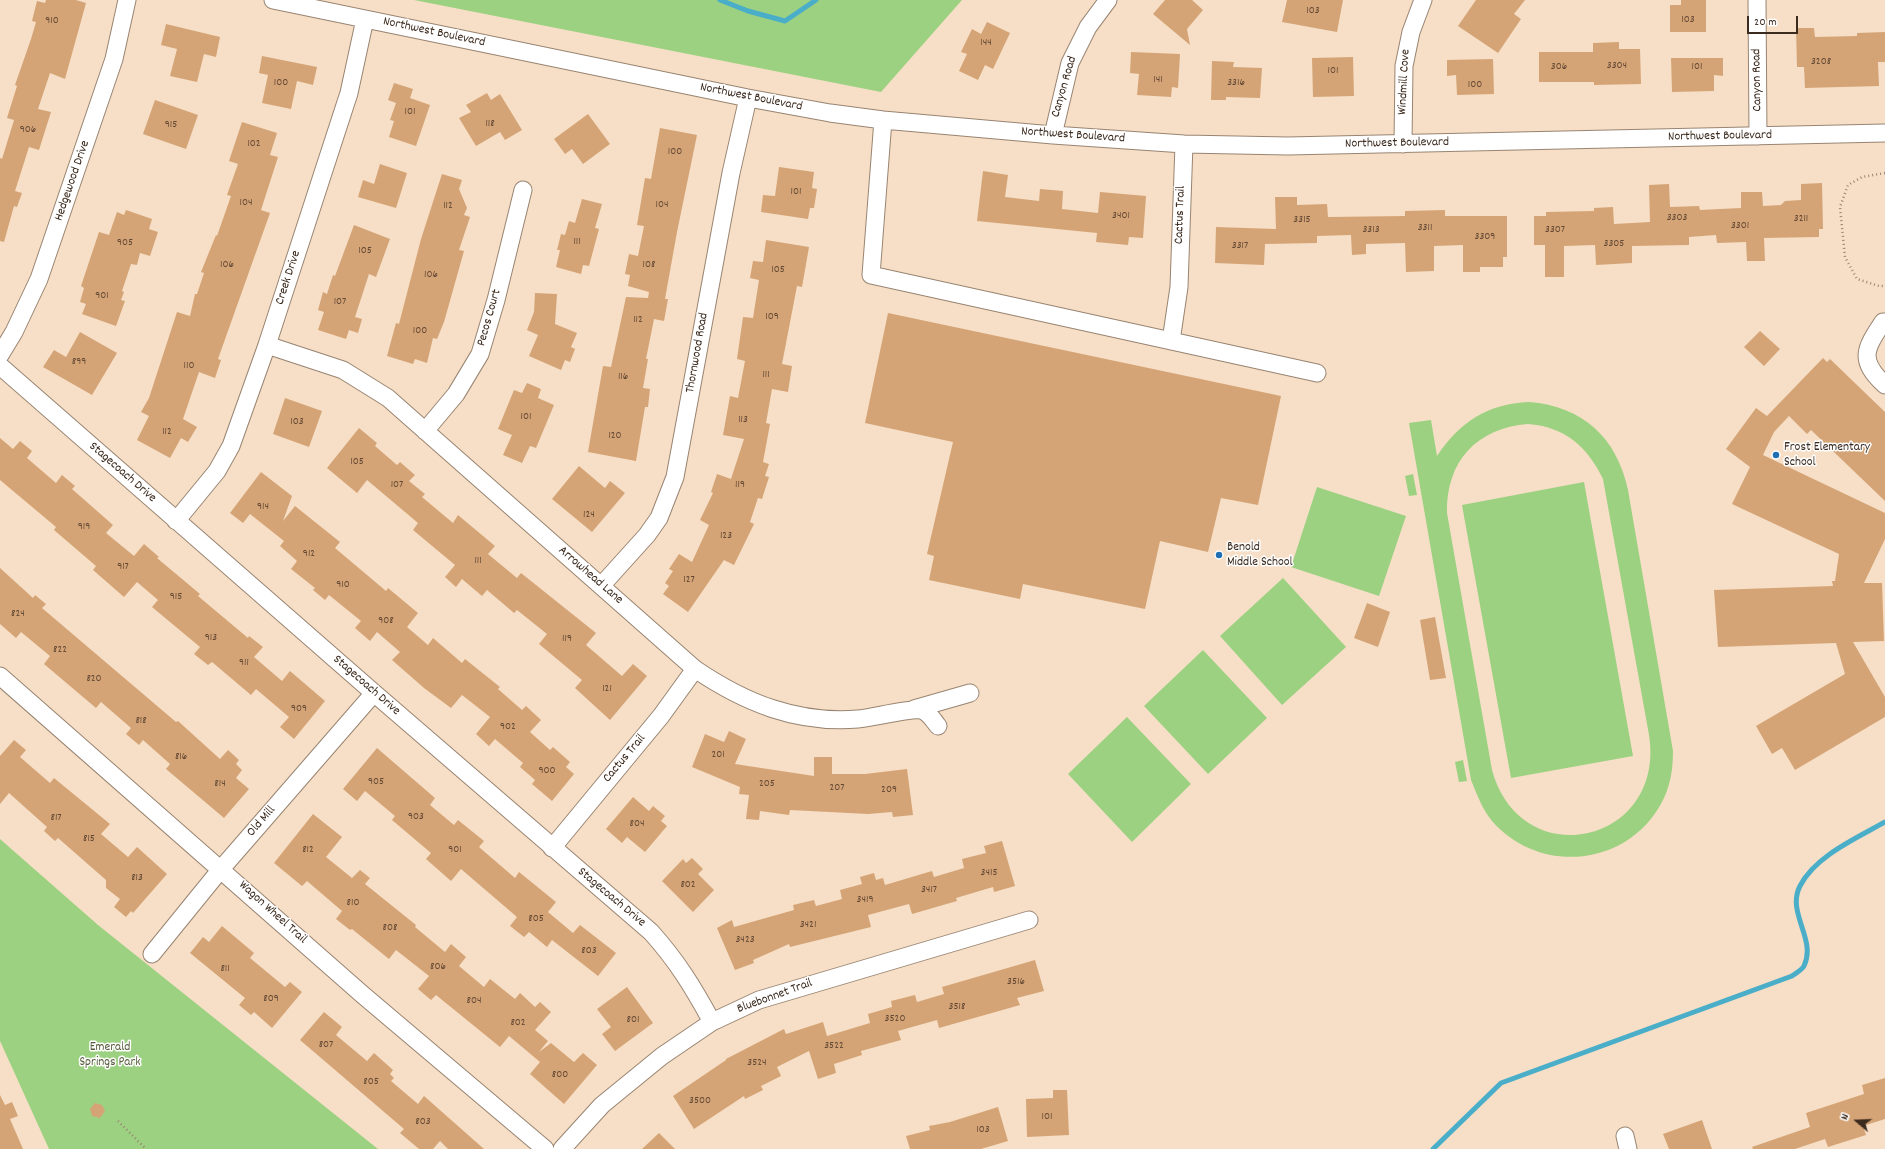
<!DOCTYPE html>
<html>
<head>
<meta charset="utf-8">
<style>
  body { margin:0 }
  #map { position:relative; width:1885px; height:1149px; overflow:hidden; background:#f6dfc6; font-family:Dekko,sans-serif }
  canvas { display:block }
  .north { position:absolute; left:1837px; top:1101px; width:40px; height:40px; -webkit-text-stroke:3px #fff; paint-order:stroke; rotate:289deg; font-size:11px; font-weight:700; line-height:16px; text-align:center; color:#3b2a1e }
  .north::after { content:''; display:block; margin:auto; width:14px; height:18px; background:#3b2a1e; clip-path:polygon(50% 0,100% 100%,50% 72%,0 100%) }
  .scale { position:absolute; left:1747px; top:16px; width:51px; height:18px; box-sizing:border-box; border:2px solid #3b2a1e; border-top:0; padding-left:5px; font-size:12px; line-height:14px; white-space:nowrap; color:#3b2a1e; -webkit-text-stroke:3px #fff; paint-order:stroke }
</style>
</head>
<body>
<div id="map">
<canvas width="1885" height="1149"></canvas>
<div class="north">N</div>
<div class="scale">20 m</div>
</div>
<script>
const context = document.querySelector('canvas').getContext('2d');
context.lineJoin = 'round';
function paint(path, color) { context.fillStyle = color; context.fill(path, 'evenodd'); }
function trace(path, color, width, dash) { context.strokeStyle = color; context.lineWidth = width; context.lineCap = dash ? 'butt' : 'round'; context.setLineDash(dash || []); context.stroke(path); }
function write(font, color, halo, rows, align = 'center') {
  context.font = font + ' Dekko,sans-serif'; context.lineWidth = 3; context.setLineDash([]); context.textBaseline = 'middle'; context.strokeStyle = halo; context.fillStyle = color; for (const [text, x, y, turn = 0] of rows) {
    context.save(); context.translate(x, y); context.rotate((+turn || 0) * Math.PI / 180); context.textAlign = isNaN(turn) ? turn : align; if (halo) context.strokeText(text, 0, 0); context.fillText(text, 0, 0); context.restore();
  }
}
paint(new Path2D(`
  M414,0H962L881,92Z
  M1529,402C1583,406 1617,438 1628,490L1673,751C1673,767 1671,783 1664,798C1632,866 1541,877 1492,821C1482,809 1477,794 1471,780L1409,423L1431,420L1437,456C1460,422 1487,404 1529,402ZM1528,424C1565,427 1587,446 1603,479L1649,735C1666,844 1521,876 1492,770L1447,513C1446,461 1477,428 1528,424Z
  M1413,474L1417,495L1409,496L1405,476Z
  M1584,482L1633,756L1511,778L1462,505Z
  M1317,487L1406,516L1379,596L1291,567Z
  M1283,578L1346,647L1282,705L1220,636Z
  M1203,650L1267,718L1208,774L1144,706Z
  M1127,717L1191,784L1132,842L1068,774Z
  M1463,760L1467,781L1459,782L1455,762Z
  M0,839L98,925L378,1149H49L0,1041Z`), '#9dd182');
trace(new Path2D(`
  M720,0L748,11L785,21L816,0
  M1433,1149L1501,1083L1792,976C1796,973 1802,970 1804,966C1817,939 1786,913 1800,886C1815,856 1857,838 1885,822`), '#4aaec9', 5);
paint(new Path2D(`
  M46,0H76L86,3L65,79L50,73L38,109L51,112L39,150L29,147L15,191L22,193L17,207L14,206L4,242L0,241V158L2,159L14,120L7,118L17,86L15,85L31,39L36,22L32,21L37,1L45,3Z
  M1165,0H1192L1203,10L1187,29L1190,45L1153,14Z
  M1287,0H1343L1337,32L1282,22Z
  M1476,0H1525L1514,14L1521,19L1498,53L1458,26Z
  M1681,0H1706V32H1670V5H1681Z
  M987,22L1010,33L993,69L985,65L978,80L959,71L967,54L961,52L972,29L981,34Z
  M166,24L220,37L216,57L204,54L197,82L170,76L177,49L161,45Z
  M1796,28H1814L1815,37L1857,36V33L1885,32V62H1878L1879,86L1805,88L1804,67H1797Z
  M1619,42V49H1640L1641,84L1594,85V82H1539V52H1593V43Z
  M1131,52L1180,54L1178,88L1172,87L1171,97L1137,95L1139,74L1130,73Z
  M262,56L317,67L313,85L297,81L291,109L262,103L268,75L259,73Z
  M1353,57L1354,96L1313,97L1312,58Z
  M1671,58H1723V76L1714,75V91L1672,92Z
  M1493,59L1494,94L1457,95L1456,75L1447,76V60Z
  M1212,61L1234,62L1233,67L1262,68L1260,98L1226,97V100H1211Z
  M394,83L413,89L410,98L430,105L416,146L389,137L394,121L390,120L396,103L388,100Z
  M487,93L491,100L500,94L522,130L505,140L500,132L476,146L459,118L471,112L466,105Z
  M155,100L198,115L186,149L143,134Z
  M588,114L610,144L583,164L572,149L565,154L554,139Z
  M242,122L277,133L270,155L278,157L261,210L270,213L218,359L221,360L215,378L199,372L183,419L197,427L188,442L181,438L170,458L137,440L149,416L141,412L149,398L177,312L190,316L195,294H197L204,273L201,272L216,235L217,236L231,196L227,195L238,164L229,161Z
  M660,128L697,135L677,232L665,299H668L664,321L654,319L646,359H648L643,388L650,389L648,407H645L636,461L588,452L603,366L611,367L626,297L648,298L649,292L628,286L630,275L625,274L629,254L638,256L644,226L637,225L645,178L651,179Z
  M380,164L407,173L396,208L358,197L363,180L374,184Z
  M779,167L814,172L812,188L817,189L814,208H810L808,219L761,212L763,195L775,196Z
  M983,171L1008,175L1005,197L1039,201L1040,189L1063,191L1062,209L1098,213L1100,192L1146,196L1143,238L1129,237L1128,245L1096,242L1097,233L977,221Z
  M442,174L462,180L459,189L467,208L464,215L470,217L459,250L464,251L444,322L437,339L433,338L427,363L415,359L413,364L387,356L396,323L399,324L421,239Z
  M1822,183L1823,229H1819V237L1764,238L1765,261H1747L1746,242L1717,243L1716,235L1689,237V245L1632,246V263L1596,265L1595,245L1564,246V277H1545V245H1534V216H1546V212L1594,211V208L1613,207L1614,224L1650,222L1649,185L1669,184L1670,207L1699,206L1700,210L1741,208V192H1762L1763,206L1781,205L1785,201L1801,200V184Z
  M1275,197H1297V205L1327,204L1328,217L1405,216V211L1445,210V216H1507V257H1503V267H1480V272H1463V245L1434,246V271L1406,272L1405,243L1366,244V254L1352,255L1351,235L1317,236V243L1265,244L1264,265L1215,263L1216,227L1276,229Z
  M582,199L602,204L595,228L599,229L589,266L583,265L581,274L556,267L560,250H557L561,234L565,235L569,221L575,223Z
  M126,210L152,219L149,229L158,232L150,256L140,253L137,265L131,264L122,291L124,292L121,300L125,301L116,326L82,314L86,304L80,302L84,288L81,286L99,232L109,235L117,212L124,215Z
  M354,225L390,239L376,277L369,274L355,317L362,319L358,333L349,330L346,339L318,330L324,312L318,310L323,292L327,294L333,275L335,276Z
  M766,240L809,247L802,287L797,286L782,364L792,366L788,392L772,389L766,423L770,424L763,462L769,464L765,476L769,477L762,499L758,498L750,522L754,524L734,565L724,560L688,612L663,594L669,586L665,583L673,571L669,569L679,554L692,562L709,525L700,520L713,493L711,492L717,474L731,479L744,439L723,435L730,396L738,398L745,361L737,359L743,317L753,318L759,280L750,278L753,261L763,262Z
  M535,293L557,294L555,324L577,333L571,347L575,349L570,362L565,360L561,370L529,356L538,335L527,330L534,312Z
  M888,313L1281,396L1258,505L1221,498L1208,552L1160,541L1145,609L1023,584L1020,599L929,580L934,556L927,554L953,442L865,423Z
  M1760,331L1780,349L1764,366L1744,347Z
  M80,332L117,353L92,395L43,367L54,350L66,357Z
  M1823,358L1827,362L1830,359L1885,412V501L1811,430L1807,434L1789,416L1774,432L1763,455L1885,513V539L1864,583H1882L1884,641L1853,642L1885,697V717L1795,770L1782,748L1772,754L1756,726L1845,674L1836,643L1718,647L1714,590L1833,586L1832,581H1835L1839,554L1732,504L1750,467L1726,449L1756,408L1767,416Z
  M527,383L541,389L538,398L554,405L536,448L530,446L522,463L503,455L512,435L498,429L514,390L522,393Z
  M285,398L322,411L309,447L273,434Z
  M359,428L377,443L375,446L397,465L400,462L415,475L409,481L425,494L422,497L453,523L458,515L495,546L488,554L517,578L521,573L596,633L586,645L622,676L633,664L647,676L610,720L575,688L582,680L539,644L547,634L517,610L514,613L487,590L482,596L462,579L456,587L445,577L455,565L413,530L418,523L367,480L357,493L327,468Z
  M0,438L13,449L20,441L32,451L27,458L56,483L62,475L75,486L72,489L113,525L106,533L134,556L144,544L159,557L157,558L200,594L198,596L248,638L249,636L263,647L254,657L282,681L290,671L325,701L294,739L280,727L289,717L256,689L251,695L212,662L208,665L194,654L200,647L152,607L158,600L137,582L124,597L93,570L96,566L54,530L56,527L0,480Z
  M579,466L605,488L610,481L625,493L592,532L552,499Z
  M261,472L292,496L283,521L295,506L340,542L335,548L386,591L388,588L418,613L407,627L428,645L433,638L462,663L465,659L500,687L498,689L522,710L526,706L541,720L530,732L550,750L553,747L570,762L566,767L574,774L552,801L532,784L535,780L520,767L523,763L495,739L489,746L476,734L490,717L462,695L451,708L424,688L392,660L400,652L377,632L370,641L355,628L361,621L329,595L325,600L313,590L315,588L291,569L297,561L280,546L284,541L250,514L243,523L230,513Z
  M0,568L33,598L35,595L46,604L42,608L176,722L178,721L220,759L228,750L239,760L236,764L242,770L236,778L249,789L224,818L166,769L170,764L143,740L139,745L126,734L131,728L101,702L96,708L44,664L50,656L21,632L16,638L0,624Z
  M1367,603L1390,612L1378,647L1354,638Z
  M1435,617L1446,678L1430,680L1420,620Z
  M729,731L746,739L735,764L814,776V757H832V774H865L907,769L913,815L893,817L892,812L868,814L790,810L789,815L760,811L759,820L746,819L749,795L739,794L740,787L692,767L705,734L724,742Z
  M14,740L26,750L20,757L50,783L54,778L110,824L101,834L128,857L137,847L167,874L133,913L131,911L126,917L114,907L120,899L106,888V880L58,838L55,841L44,831L47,827L9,793L0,804V756Z
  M377,748L435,798L430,805L454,825L458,820L484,841L479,847L515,878L519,872L556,902L548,912L573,933L580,925L616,953L598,976L552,940L547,947L529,932L524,937L510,926L517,917L461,869L451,881L426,859L431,853L392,820L395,816L365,791L357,801L343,789Z
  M633,797L649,811L653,806L665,816L661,821L667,826L645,852L627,837L622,843L606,829Z
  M313,814L342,837L326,857L352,878L360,870L370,878L365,884L416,925L415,927L445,952L451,944L466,957L459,966L484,987L490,979L515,999L520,993L535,1007L540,1002L551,1012L535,1030L548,1041L539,1052L551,1043L574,1062L583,1053L597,1065L564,1104L530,1074L540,1062L509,1036L500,1047L436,995L431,1000L418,989L429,976L396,950L389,959L352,929L350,930L336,919L342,911L307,881L302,886L274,863Z
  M1002,841L1015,886L994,892L993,887L956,898L957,901L912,914L909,904L868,915L871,927L790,947L789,944L753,960L754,963L735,970L717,928L732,920L734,927L794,910L793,905L814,900L816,906L842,899L840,890L862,884L860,877L874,873L876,880L883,878L885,885L932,871L934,877L964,868L962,859L986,853L984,846Z
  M692,858L703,869L698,874L714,890L693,912L662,881L683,859L686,863Z
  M222,926L254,953L250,958L285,987L290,982L302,992L272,1028L254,1012L251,1015L239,1005L245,998L190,953L203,937L209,942Z
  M1035,960L1044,991L1017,998L1020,1005L939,1028L937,1020L898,1031L901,1040L861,1051L862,1055L834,1064L836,1073L818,1079L809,1051L777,1067L781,1076L761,1086L763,1090L745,1099L744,1096L694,1129L673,1096L726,1060V1059L784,1029L786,1034L823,1022L827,1036L870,1023L868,1014L892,1007L891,1001L915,995L917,1002L944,994L942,987Z
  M627,987L653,1023L615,1051L602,1034L611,1027L597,1009Z
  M324,1012L342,1027L336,1035L367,1061L374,1053L393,1070L390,1074L394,1078L391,1081L418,1104L424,1096L484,1149H448L440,1141L433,1149H419L400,1133L404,1129L300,1040Z
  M1885,1078V1119L1863,1126L1866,1135L1828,1147L1825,1139L1795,1149H1753L1752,1147L1810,1127L1806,1113L1864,1094L1862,1085Z
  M1053,1090H1067L1069,1135L1027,1137L1026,1099L1053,1098Z
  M0,1095L5,1105L12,1102L18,1116L10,1119L23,1149H0Z
  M95,1103L102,1105L105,1111L100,1118L92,1116L90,1109Z
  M998,1107L1008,1141L981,1149H910L906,1136L930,1130L929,1126L950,1122Z
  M1702,1120L1712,1149H1669L1663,1134Z
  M659,1133L675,1149H642Z`), '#d5a476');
const minor = new Path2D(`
  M273,0L748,98L830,113L883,120L1053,135L1184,144L1288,146L1885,133
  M1757,0L1758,136
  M883,120L871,275L1317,373
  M1053,135L1070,63L1088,27L1108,0
  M1403,144L1404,66L1411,32L1423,0
  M1885,322H1883C1865,349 1858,360 1885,385
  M1171,341L1179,287L1184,144
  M267,345L343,370L388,398L695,669C745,703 797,724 858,719C871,718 911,708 921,710C929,712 933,720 938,726
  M0,355L14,332L39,279L114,59L127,0
  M0,366L374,693L651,932C677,961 693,987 712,1022
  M425,431L456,394L480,354L496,300L523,190
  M176,521L217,471L231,446L267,345L349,93L365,19
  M601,586L647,535L659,518L675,477L731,173L748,98
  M0,676L363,995L545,1149
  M914,709L970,693
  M552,848L661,716L695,669
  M152,954L221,869L374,693
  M1625,1136L1628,1149
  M562,1149L602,1105L662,1056L712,1022L759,1000L1029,920`);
trace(minor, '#988472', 19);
trace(new Path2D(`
  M1885,173L1862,177L1848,185L1840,207L1845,257L1857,279L1879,286H1885
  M118,1121L146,1149`), '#988472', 2.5, [1, 3]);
trace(minor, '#fff', 17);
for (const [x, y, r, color] of [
  [1776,455,4,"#1f6fb2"],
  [1219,555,4,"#1f6fb2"]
]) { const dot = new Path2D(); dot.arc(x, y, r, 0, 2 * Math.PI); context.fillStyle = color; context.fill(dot); trace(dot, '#fff', 1.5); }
write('11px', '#624834', null, [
  ["103",1313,11],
  ["103",1688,20],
  ["910",52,21],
  ["144",986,43],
  ["3208",1821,62],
  ["3304",1617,66],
  ["306",1559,67],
  ["101",1697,67],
  ["101",1333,71],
  ["141",1158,80],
  ["100",281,83],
  ["3316",1236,83],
  ["100",1475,85],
  ["101",410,112],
  ["118",490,124],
  ["915",171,125],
  ["906",28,130],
  ["102",254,144],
  ["100",675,152],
  ["101",796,192],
  ["104",246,203],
  ["104",662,205],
  ["112",448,206],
  ["3401",1121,216],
  ["3303",1677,218],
  ["3211",1801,219],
  ["3315",1302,220],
  ["3301",1740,226],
  ["3311",1425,228],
  ["3313",1371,230],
  ["3307",1555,230],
  ["3309",1485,237],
  ["111",577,242],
  ["905",125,243],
  ["3305",1614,244],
  ["3317",1240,246],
  ["105",365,251],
  ["106",227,265],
  ["108",649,265],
  ["105",778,270],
  ["106",431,275],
  ["901",102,296],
  ["107",340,302],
  ["109",772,317],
  ["112",638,320],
  ["100",420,331],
  ["899",79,362],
  ["110",189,366],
  ["111",766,375],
  ["116",623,377],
  ["101",526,417],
  ["113",743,420],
  ["103",297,422],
  ["112",167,432],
  ["120",615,436],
  ["105",357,462],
  ["107",397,485],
  ["119",740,485],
  ["914",263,507],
  ["124",589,515],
  ["919",84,527],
  ["123",726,536],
  ["912",309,554],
  ["111",478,561],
  ["917",123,567],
  ["127",689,580],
  ["910",343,585],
  ["915",176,597],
  ["824",18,614],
  ["908",386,621],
  ["913",211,638],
  ["119",567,639],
  ["822",60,650],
  ["911",244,663],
  ["820",94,679],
  ["121",607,689],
  ["909",299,709],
  ["818",141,721],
  ["902",508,727],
  ["201",718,755],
  ["816",181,757],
  ["900",547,771],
  ["905",376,782],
  ["814",220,784],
  ["205",767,784],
  ["207",837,788],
  ["209",889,790],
  ["903",416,817],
  ["817",56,818],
  ["804",637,824],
  ["815",89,839],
  ["812",308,850],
  ["901",455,850],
  ["3415",989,873],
  ["813",137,878],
  ["802",688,885],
  ["3417",929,890],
  ["3419",865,900],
  ["810",353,903],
  ["805",536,919],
  ["3421",808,925],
  ["808",390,928],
  ["3423",745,940],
  ["803",589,951],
  ["806",438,967],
  ["811",225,969],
  ["3516",1016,982],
  ["809",271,999],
  ["804",474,1001],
  ["3518",957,1007],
  ["3520",895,1019],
  ["801",633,1020],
  ["802",518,1023],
  ["807",326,1045],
  ["3522",834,1046],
  ["3524",757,1063],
  ["800",560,1075],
  ["805",371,1082],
  ["3500",700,1101],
  ["101",1047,1117],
  ["803",423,1122],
  ["103",983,1130]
]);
write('13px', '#3b2a1e', '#fff', [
  ["Northwest Boulevard",434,33,12],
  ["Canyon Road",1758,80,-91],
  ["Windmill Cove",1405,82,-87],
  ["Canyon Road",1065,87,-74],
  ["Northwest Boulevard",751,98,11],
  ["Northwest Boulevard",1073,136,4],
  ["Northwest Boulevard",1720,137,-1],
  ["Northwest Boulevard",1397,144,-1],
  ["Hedgewood Drive",73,181,-71],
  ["Cactus Trail",1181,215,-88],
  ["Creek Drive",289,278,-72],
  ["Pecos Court",490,318,-74],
  ["Thornwood Road",698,353,-80],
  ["Stagecoach Drive",122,473,41],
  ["Arrowhead Lane",590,576,41],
  ["Stagecoach Drive",366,686,41],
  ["Cactus Trail",625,759,-50],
  ["Old Mill",262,822,-49],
  ["Stagecoach Drive",611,898,40],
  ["Wagon Wheel Trail",272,913,42],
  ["Bluebonnet Trail",775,997,-20]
]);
write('13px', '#3b2a1e', '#fff', [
  ["Frost Elementary",1784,448],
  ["School",1784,463],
  ["Benold",1227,548],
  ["Middle School",1227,563]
], 'left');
write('13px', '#585c3c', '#fff', [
  ["Emerald",110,1048],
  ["Springs Park",110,1063]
]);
</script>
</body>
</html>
